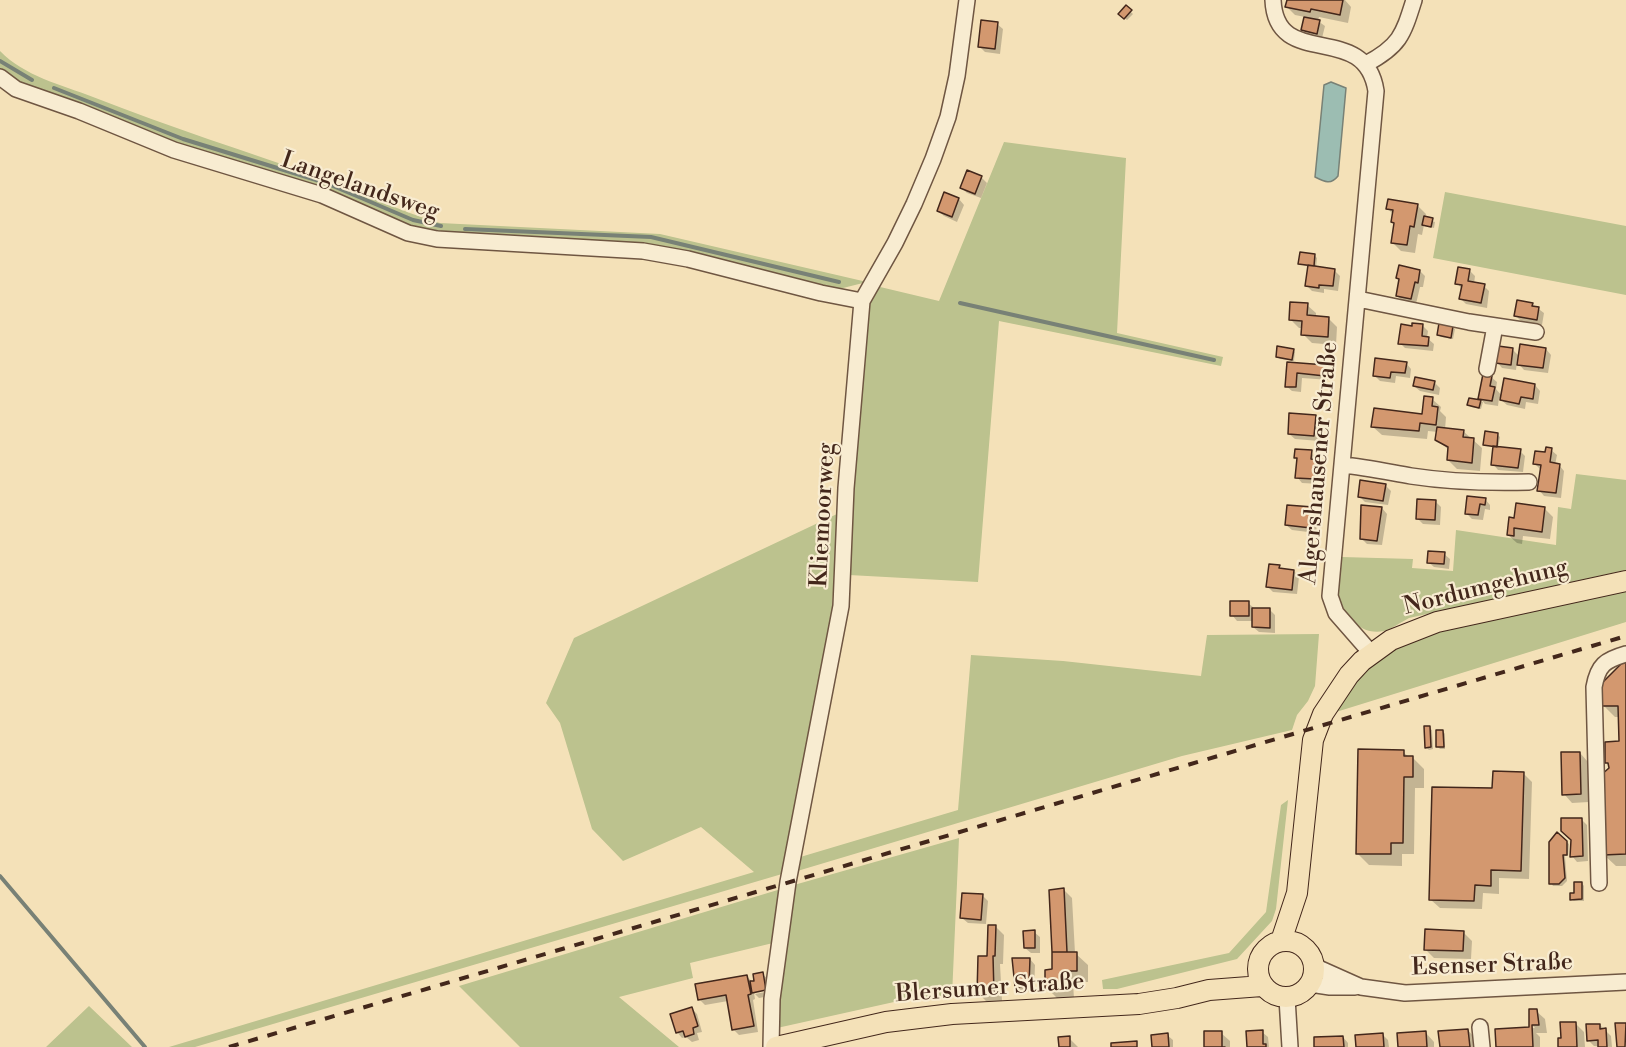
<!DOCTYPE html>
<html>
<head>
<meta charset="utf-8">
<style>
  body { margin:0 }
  canvas { display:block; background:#f4e1b8 }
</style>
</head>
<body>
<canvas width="1626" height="1047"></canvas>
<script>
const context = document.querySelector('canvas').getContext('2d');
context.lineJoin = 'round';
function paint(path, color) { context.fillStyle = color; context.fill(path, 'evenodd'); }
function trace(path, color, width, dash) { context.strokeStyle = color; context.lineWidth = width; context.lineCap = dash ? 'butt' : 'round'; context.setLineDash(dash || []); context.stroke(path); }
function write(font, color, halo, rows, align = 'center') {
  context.font = font + ' "Libre Bodoni",serif'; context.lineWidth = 4.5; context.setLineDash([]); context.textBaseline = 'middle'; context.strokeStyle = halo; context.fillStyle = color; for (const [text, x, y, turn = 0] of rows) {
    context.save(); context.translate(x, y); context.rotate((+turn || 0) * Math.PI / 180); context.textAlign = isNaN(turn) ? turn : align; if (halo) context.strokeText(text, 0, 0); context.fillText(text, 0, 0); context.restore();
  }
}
paint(new Path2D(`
  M0,51C24,76 62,85 93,97C170,127 247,152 325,179C364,192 400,212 440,223L660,234L867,282L839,289L688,251L649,244L437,232L410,227L158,136L11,78L0,69Z
  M1004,142L1126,158L1117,333L1223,357L1221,366L999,321L978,582L849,575L852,490L869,306L876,286L939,301Z
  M1445,192L1626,226V295L1433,258Z
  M1576,474L1626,480V570L1409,618C1401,622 1392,629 1384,631C1360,636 1343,615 1338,594C1336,584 1337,571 1337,561L1342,557L1413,559L1412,568L1453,571L1456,530L1556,545L1558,507L1571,509Z
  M837,514L832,611L782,874L195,1047H169L754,872L701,827L623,861L592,829L560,723L546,703L574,638Z
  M1626,588V622L1336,712L1352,686L1369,667L1393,649L1427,632Z
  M1319,634L1315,686L1308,701L1297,715L1292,730L1182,756L794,872L797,858L958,810L971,655L1063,661L1201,676L1207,635Z
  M1288,800L1276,909L1272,921L1237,959L1117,989H1103L1102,980L1229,953L1266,912L1281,805Z
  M959,838L952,996L903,1000L777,1028L794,885Z
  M781,889L773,943L690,963L693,978L619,997L679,1047H520L459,986Z
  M89,1006L132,1047H46Z`), '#bcc28e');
const water = new Path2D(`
  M1331,82L1346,88L1338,176C1331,185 1325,182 1315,177L1324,85Z`);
paint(water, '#9cbdb2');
trace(water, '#788176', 1.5);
paint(new Path2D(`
  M1288,0H1345L1351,7L1348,23L1319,17L1318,21L1325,26L1322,38L1308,35L1302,30L1305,17L1295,15L1287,7Z
  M1126,7L1133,14L1127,20L1120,14Z
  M997,24L1003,29L1000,54L985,52L980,47Z
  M981,177L987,183L981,198L967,193L962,188Z
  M945,194L959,199L964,205L957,222L944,216L938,211Z
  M1417,205L1426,214L1425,218L1435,222L1434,228L1424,225L1422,235L1418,234L1415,253L1401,251L1392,242L1395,224L1392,222L1394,215L1388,209Z
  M1315,256L1317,258L1316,268L1334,270L1340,276L1338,291L1324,289V293L1312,291L1307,286L1309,267L1300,264Z
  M1420,271L1425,276L1423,287H1420L1416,304L1403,301L1397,296L1400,280L1398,278Z
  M1470,271L1475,276L1474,284L1484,286L1489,291L1487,308L1466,304L1461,299L1462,289L1457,283Z
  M1532,304L1544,313L1542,325L1521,321L1516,316Z
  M1307,305L1316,313V317L1329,319L1337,327L1336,345L1312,343L1303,334V328H1299L1290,319Z
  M1422,325L1428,331L1427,338L1434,344L1433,351L1405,348L1400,343L1413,327Z
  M1452,327L1455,329L1453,339L1441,337L1439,335Z
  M1546,349L1551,355L1548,373L1524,370L1517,362L1516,370L1502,368L1497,362L1513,350L1520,357Z
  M1293,350L1295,352L1294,361L1280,359L1278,357Z
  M1406,363L1411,369L1410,378L1396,376L1395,383L1380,381L1375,376Z
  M1288,364L1325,367L1330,372V380L1302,378L1301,392L1292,391L1286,386Z
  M1491,377L1497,382L1496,389L1502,396L1535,385L1540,391L1538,404L1526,402L1525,409L1507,405L1499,398L1498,406L1485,404L1480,398Z
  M1434,382L1440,388L1439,395L1420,391L1414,386Z
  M1432,399L1441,407L1440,411L1446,417L1445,430L1463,431L1482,448L1480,471L1457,469L1448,460L1449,450L1437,440L1438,432L1428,431L1427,439L1382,435L1373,427L1423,415Z
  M1470,400L1483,402L1481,409L1471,407L1469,405Z
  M1315,416L1321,422L1319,441L1295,439L1289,434Z
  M1497,434L1500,437L1498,448L1520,451L1525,456L1523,472L1498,470L1493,464L1495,448L1485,444Z
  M1551,450L1557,455L1555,465H1559L1564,471L1561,498L1544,496L1539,490L1540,469L1535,464Z
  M1311,452L1321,467L1320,484L1302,483L1297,477L1298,460L1296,458Z
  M1385,485L1391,491L1388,505L1365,502L1359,496Z
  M1485,499L1490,505V510L1485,509L1483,520L1472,519L1466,513Z
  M1436,502L1441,507L1440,525L1423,524L1417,518Z
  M1382,508L1387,514L1382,545L1367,544L1361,538Z
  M1544,508L1553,517L1550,539L1523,536L1522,544L1517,543L1508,535L1516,520Z
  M1312,509L1318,514L1316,533L1292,530L1286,525Z
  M1444,554L1450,559L1449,569L1434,567L1428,562Z
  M1279,567L1283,570L1294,571L1299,577L1297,594L1273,592L1267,586Z
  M1248,603L1254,608L1270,610L1275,615V633L1259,632L1253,627V621H1237L1232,615Z
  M1626,664V866H1616L1604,855L1610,769L1607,763L1620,742V717H1615L1603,705Z
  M1429,728L1432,730L1433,749L1429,750L1426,747Z
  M1443,731L1445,734V749H1440L1438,747Z
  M1403,752L1409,757H1412L1424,769V788H1415L1414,854H1402V866L1369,865L1357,853Z
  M1580,753L1588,762L1589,802L1572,803L1564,794Z
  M1523,773L1532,782L1529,879L1499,878V894L1483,893L1482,909L1440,908L1431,900L1494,790Z
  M1582,820L1587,825L1588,861L1577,862L1572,856Z
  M1558,834L1569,844L1568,856H1565L1567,881L1562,886H1553L1551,883Z
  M1582,883L1584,886V901H1574L1571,899Z
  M1064,890L1072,898L1075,953L1088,965V982H1073L1074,999L1059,1000L1047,988L1054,971Z
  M982,895L988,901L986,924L968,923L962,918Z
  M996,927L1004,935L1003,964H1000L1002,1001L987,1002L978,993Z
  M1034,932L1040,937V953H1031L1025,948Z
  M1463,932L1472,941L1471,959L1434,958L1425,949Z
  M1030,959L1035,965L1034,991L1022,992L1016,987Z
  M762,974L768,979L769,988L755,991V994L770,991V996L759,998L754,993L755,999L753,1000L758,1032L739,1035L733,1029L728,1001L705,1005L699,999L747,977L753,982Z
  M692,1009L697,1014L702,1032L697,1033L699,1040L692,1042L686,1037L682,1038L677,1032Z
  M1536,1011L1545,1019L1547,1033H1536L1540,1037V1047H1497V1030L1535,1028L1531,1024Z
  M1575,1023L1584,1032L1585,1047H1561Z
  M1600,1025L1611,1036L1612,1047L1594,1046L1588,1040Z
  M1468,1030L1473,1036L1474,1047H1441Z
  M1262,1032L1268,1037L1269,1047H1249Z
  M1221,1033L1230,1041V1047H1207Z
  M1426,1033L1434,1042V1047H1400Z
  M1167,1035L1173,1040V1047H1153Z
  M1383,1035L1388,1040L1389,1047H1357Z
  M1343,1037L1348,1043V1047H1316Z
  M1069,1038L1078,1047H1060Z`), '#0003');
trace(new Path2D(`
  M0,61L32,80
  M54,88L183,139L326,183L413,220L441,226
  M465,229L651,237L839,282
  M960,303L1214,360
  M0,876L145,1047`), '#788176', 4);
const building = new Path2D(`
  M1287,0H1343L1340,15L1311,9L1310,12L1285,7Z
  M1126,5L1132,10L1124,19L1118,14Z
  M1304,17L1320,20L1317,34L1301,30Z
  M981,20L998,22L995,49L978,47Z
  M967,170L982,176L975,194L960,188Z
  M944,192L959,198L952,217L937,211Z
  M1388,199L1418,204L1414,227L1410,226L1407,245L1391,243L1394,223L1391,222L1393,210L1386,209Z
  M1424,216L1433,218L1431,227L1422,225Z
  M1300,252L1315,254L1314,266L1298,264Z
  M1308,265L1335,269L1333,286L1319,285V288L1305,286Z
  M1399,265L1420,270L1418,283L1415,282L1411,299L1396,296L1399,279L1396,278Z
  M1458,267L1470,269L1468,281L1485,284L1481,303L1459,299L1462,285L1455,284Z
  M1517,300L1533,303L1532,306L1539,307L1537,320L1514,316Z
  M1290,302L1308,303L1307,315L1329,317L1328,337L1301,335L1302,321L1289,320Z
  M1412,323L1423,324L1422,336L1429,337L1428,346L1398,344L1401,324L1412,326Z
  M1439,323L1453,326L1451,338L1437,335Z
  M1520,344L1546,348L1543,368L1517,365Z
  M1277,346L1294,349L1292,360L1276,357Z
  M1498,346L1513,348L1511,365L1495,363Z
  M1375,358L1407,362L1405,373L1391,372L1390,378L1373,376Z
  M1287,362L1326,365L1325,376L1297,373L1296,387H1285Z
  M1483,374L1492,376L1490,386L1495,387L1492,401L1478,399Z
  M1415,377L1435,381L1433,390L1413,386Z
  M1504,378L1535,384L1533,399L1521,397L1519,404L1500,400Z
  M1424,396L1433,397L1432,406L1438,407L1436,425L1420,423L1419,431L1371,427L1374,408L1422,414Z
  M1469,398L1481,400L1479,408L1467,405Z
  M1289,413L1316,415L1314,436L1288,434Z
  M1437,427L1464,430L1463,437L1474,438L1472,463L1447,460L1448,447L1435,440Z
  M1485,431L1498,433L1497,447L1483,445Z
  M1493,446L1521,449L1518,468L1491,465Z
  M1546,447L1552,448L1550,462L1560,464L1556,493L1537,491L1541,465L1533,464L1535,451L1545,452Z
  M1295,449L1312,450L1311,459L1317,460L1315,479L1295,478L1297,458H1294Z
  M1360,480L1386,484L1383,501L1358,497Z
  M1467,496L1486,498L1485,505L1480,504L1478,515L1465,514Z
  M1417,499L1436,500L1435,520L1416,519Z
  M1516,503L1545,507L1542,532L1514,528V536L1507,535L1509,517L1514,518Z
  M1287,505L1313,507L1311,528L1285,525Z
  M1361,505L1382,507L1377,541L1360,539Z
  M1428,551L1445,552L1444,564L1427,563Z
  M1269,564L1280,565L1279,568L1294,570L1292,590L1266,587Z
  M1230,601H1249V616H1230Z
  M1252,608H1270V628L1252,627Z
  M1623,662H1626V854L1603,855L1601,775L1609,768L1608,763H1605V742L1619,741L1618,706H1602L1601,684Z
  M1424,726H1430L1431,747L1425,748Z
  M1436,730H1443L1444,747H1436Z
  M1358,749L1404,750V756H1413V777H1404L1403,843H1391V854H1356Z
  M1561,752H1580L1581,794L1562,795Z
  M1493,771L1524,772L1521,871L1491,870V886L1475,885L1474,901L1429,900L1432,787L1492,788Z
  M1561,818H1582L1583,856L1570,857L1571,840L1561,831Z
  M1557,832L1567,841V855H1563L1565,878L1559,884H1549V842Z
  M1574,882H1582V899L1570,900V893H1574Z
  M1064,888L1067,952H1052L1049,890Z
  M962,893L983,894L981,920L960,918Z
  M988,925H996L995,956H993L994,993L977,994L978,956H987Z
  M1425,929L1464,931L1463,951L1424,950Z
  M1035,930V948H1024L1023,931Z
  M1052,952H1077V971H1062L1063,988L1045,989V970L1052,969Z
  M1012,958H1030L1029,987H1015Z
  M763,972L766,990L752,993L750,981H754L753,974Z
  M747,975L751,994L748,995L754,1026L732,1030L726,995L698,1000L695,984Z
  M692,1007L698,1026L693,1028L694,1034L685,1037L683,1031L676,1033L670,1014Z
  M1529,1009H1537L1539,1025H1532L1533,1047H1496L1495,1029L1529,1027Z
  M1560,1022H1576L1577,1047H1558V1038H1561Z
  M1615,1023H1626L1625,1047H1617Z
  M1586,1024H1600V1029L1606,1028L1607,1047H1598V1040L1587,1041Z
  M1468,1029L1470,1047H1440L1438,1031Z
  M1263,1030V1044H1266V1047H1247L1246,1031Z
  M1204,1031H1222V1047H1225H1204Z
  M1426,1031L1427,1047H1398L1397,1033Z
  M1168,1033L1169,1047H1152L1151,1035Z
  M1383,1033L1384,1047H1356L1355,1035Z
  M1070,1036V1047H1059L1058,1037Z
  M1343,1036L1344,1047H1314V1037Z
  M1137,1041V1047H1111V1043Z`);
paint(building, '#d3986f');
trace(building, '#43271b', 1.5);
const minor = new Path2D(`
  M1273,0C1276,72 1365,19 1376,91L1330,596L1336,613L1371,653
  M1366,64C1400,46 1403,35 1414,0
  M0,77L16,89L79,111L174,150L322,195L408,233L437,239L643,251L688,259L821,293L862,301
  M1358,299L1469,322L1536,332
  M1487,369L1495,326
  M1342,465C1365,467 1388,472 1411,476C1450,482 1490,483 1529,482
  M1599,883L1594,687C1598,665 1605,660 1626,654
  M1314,966L1361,987L1405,993L1626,982
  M1310,984L1330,987H1355
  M1287,998L1290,1047
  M1480,1027L1482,1047
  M771,1047L772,999L788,882L841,606L846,488L862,301L895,243L914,204L933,159L948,117L957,76L967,0`);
const major = new Path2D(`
  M1258 969a28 28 0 1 1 56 0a28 28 0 1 1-56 0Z
  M1281,941L1297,893L1313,740L1323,714L1349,675L1362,661L1391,640L1437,622L1626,581
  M776,1047L886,1022L952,1014L1139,1004L1177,998L1209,990L1262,986`);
trace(minor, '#6f5642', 18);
trace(major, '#43271b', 22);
trace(minor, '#f8ecd1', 15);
trace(major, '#f4e1b8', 20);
trace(new Path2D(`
  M229,1047L1626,636`), '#43271b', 4, [10, 10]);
write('24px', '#43271b', '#f8ecd1', [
  ["Langelandsweg",360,187,19],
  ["Algershausener Straße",1320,463,-85],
  ["Kliemoorweg",824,515,-87],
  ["Nordumgehung",1486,588,-14],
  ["Esenser Straße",1492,966,-2],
  ["Blersumer Straße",990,989,-4]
]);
</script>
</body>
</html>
